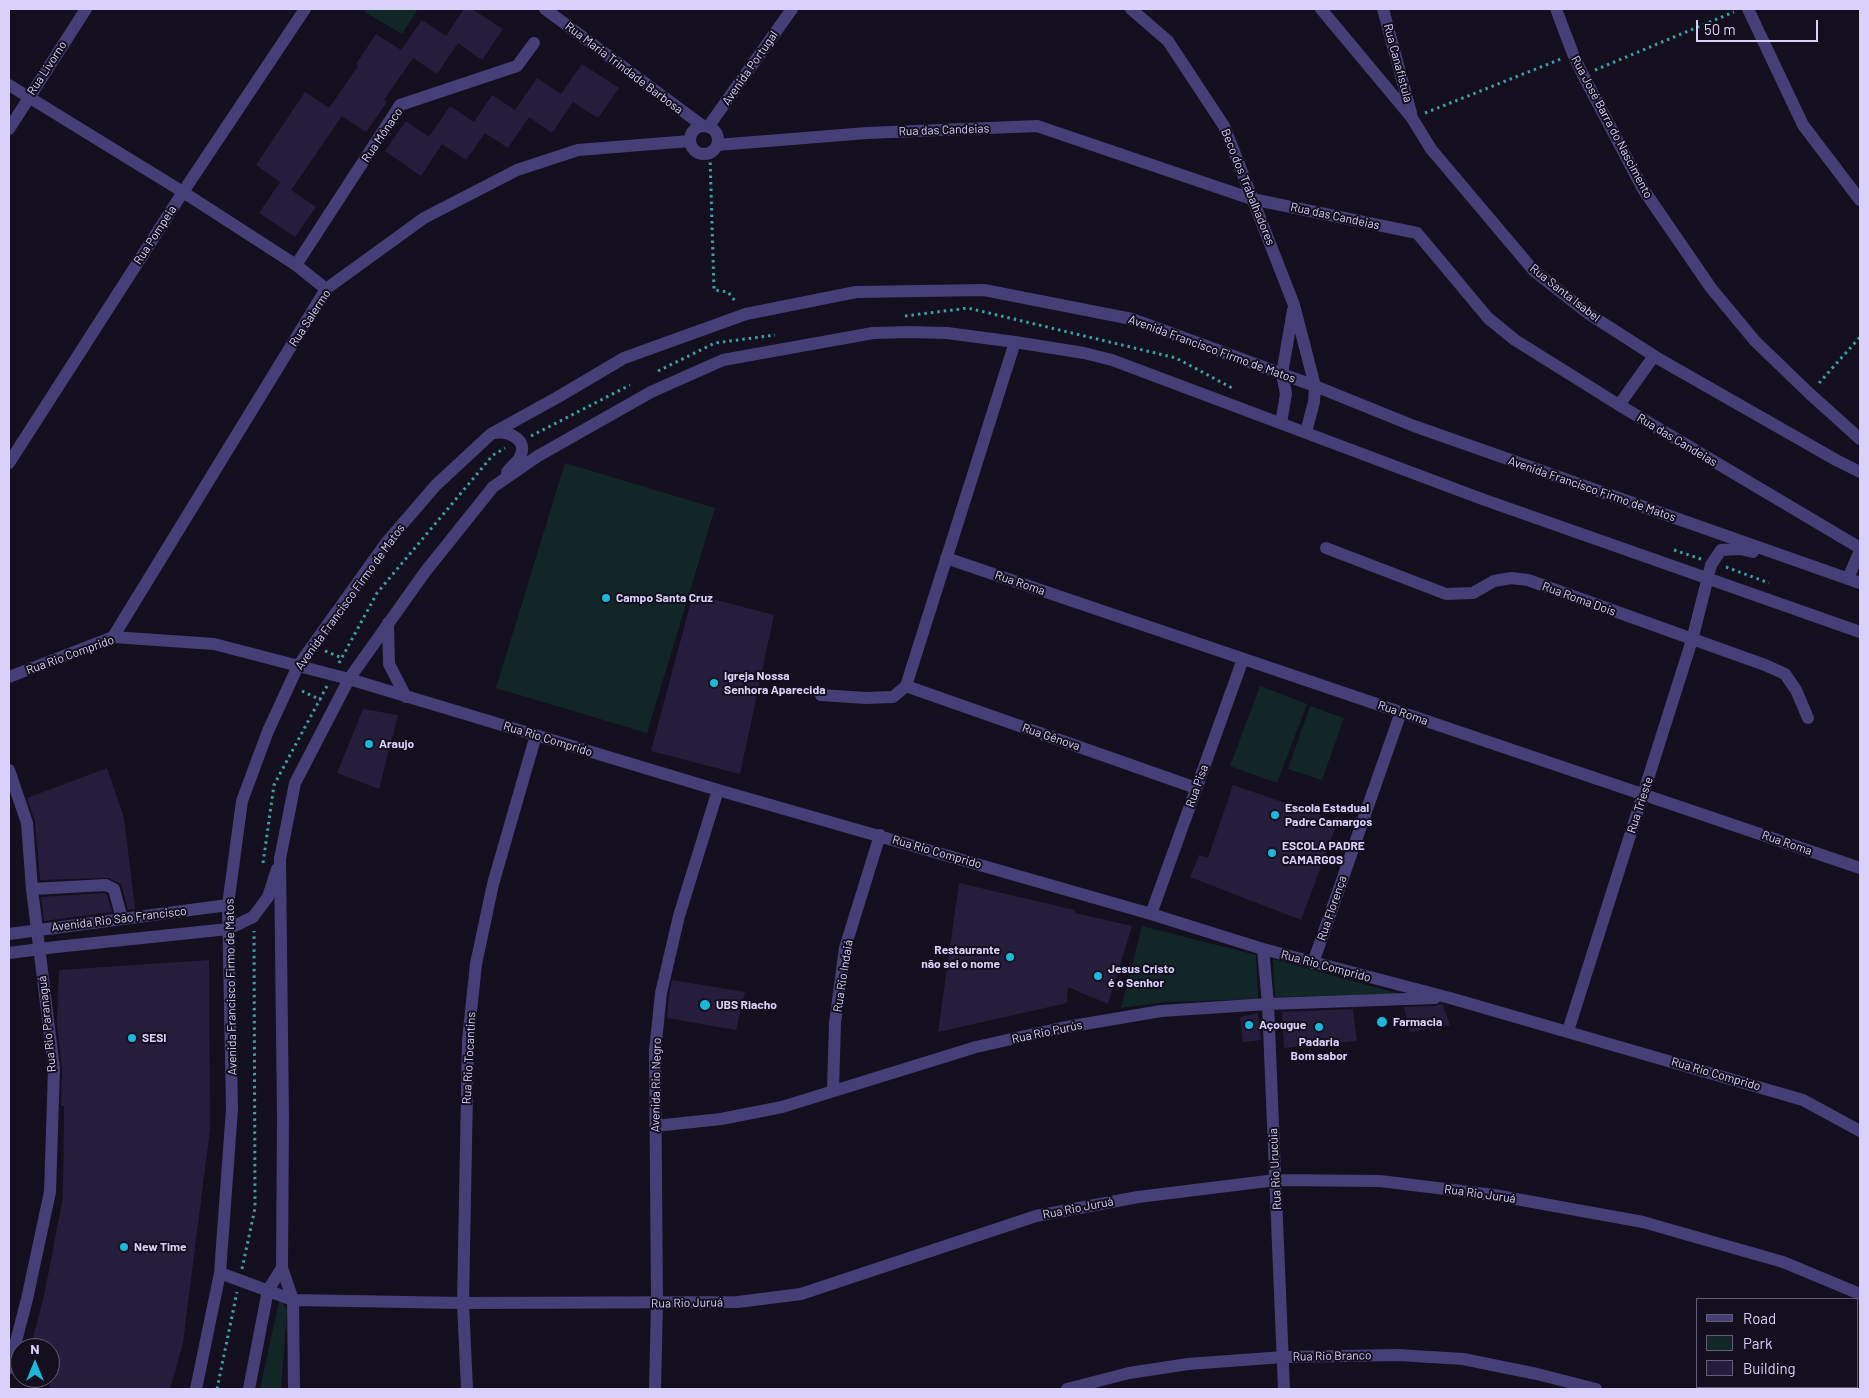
<!DOCTYPE html>
<html>
<head>
<meta charset="utf-8">
<style>
  body { margin:0 }
  #map { position:relative; width:1869px; height:1398px; overflow:hidden; background:#130f1e; font-family:Barlow,sans-serif }
  canvas { display:block }
  .frame { position:absolute; inset:0; border:10px solid #d9d1f9; pointer-events:none }
  .legend { position:absolute; left:1696px; top:1298px; width:162px; height:90px; box-sizing:border-box; background:#130f1e; border:1px solid #625d76; margin:0; padding:6px 9px; list-style:none; font-size:15px; color:#d9d1f9 }
  .legend li { display:flex; align-items:center; gap:10px; height:25px }
  .legend b { width:25px; border:1px solid #625d76 }
  .north { position:absolute; left:10px; top:1338px; width:50px; height:50px; box-sizing:border-box; background:#130f1e; border:1px solid #625d76; border-radius:50%; rotate:0deg; font-size:14px; font-weight:700; line-height:20px; text-align:center; color:#d9d1f9 }
  .north::after { content:''; display:block; margin:auto; width:18px; height:22px; background:#1bb8db; clip-path:polygon(50% 0,100% 100%,50% 72%,0 100%) }
  .scale { position:absolute; left:1696px; top:20px; width:122px; height:22px; box-sizing:border-box; border:2px solid #d9d1f9; border-top:0; padding-left:6px; font-size:15px; line-height:18px; white-space:nowrap; color:#d9d1f9; -webkit-text-stroke:4px #130f1e; paint-order:stroke }
</style>
</head>
<body>
<div id="map">
<canvas width="1869" height="1398"></canvas>
<div class="frame"></div>
<ul class="legend">
<li><b style="height:6px;background:#463f77"></b>Road</li>
<li><b style="height:14px;background:#132627"></b>Park</li>
<li><b style="height:14px;background:#261d3c"></b>Building</li>
</ul>
<div class="north">N</div>
<div class="scale">50 m</div>
</div>
<script>
const context = document.querySelector('canvas').getContext('2d');
context.lineJoin = 'round';
function paint(path, color) { context.fillStyle = color; context.fill(path, 'evenodd'); }
function trace(path, color, width, dash) { context.strokeStyle = color; context.lineWidth = width; context.lineCap = dash ? 'butt' : 'round'; context.setLineDash(dash || []); context.stroke(path); }
function write(font, color, halo, rows, align = 'center') {
  context.font = font + ' Barlow,sans-serif'; context.lineWidth = 4; context.setLineDash([]); context.textBaseline = 'middle'; context.strokeStyle = halo; context.fillStyle = color; for (const [text, x, y, turn = 0] of rows) {
    context.save(); context.translate(x, y); context.rotate((+turn || 0) * Math.PI / 180); context.textAlign = isNaN(turn) ? turn : align; if (halo) context.strokeText(text, 0, 0); context.fillText(text, 0, 0); context.restore();
  }
}
paint(new Path2D(`
  M367,9H418L402,34L365,12Z
  M565,463L715,508L647,733L496,688Z
  M1260,686L1307,704L1277,783L1230,766Z
  M1310,706L1344,718L1322,780L1288,769Z
  M1142,926L1256,955L1258,999L1166,1002L1121,1008Z
  M1273,959L1400,994L1275,997Z
  M280,1297L287,1310L281,1389H260Z`), '#132627');
paint(new Path2D(`
  M464,9H472L503,29L482,60L458,43L437,74L413,58L384,100L387,102L366,132L342,116L291,190L316,207L295,237L259,213L280,182L256,165L305,92L329,108L358,66L356,64L376,34L401,50L422,20L446,36Z
  M582,64L619,88L598,118L573,102L552,133L529,117L508,148L485,133L466,160L442,144L421,176L385,151L406,121L429,137L450,106L474,122L492,95L515,110L537,78L561,94Z
  M693,594L774,615L740,774L651,751Z
  M363,709L398,715L379,789L337,773Z
  M107,768L124,818L135,909L128,910L121,884L109,878L40,880L35,822L27,798Z
  M1233,785L1338,821L1301,920L1190,877L1199,855L1208,858Z
  M959,883L1075,910V913L1132,926L1108,1004L1068,987L1067,1003L938,1032Z
  M104,893L107,895L112,912L44,921L41,897Z
  M209,960L210,1129L183,1343L170,1389H50V1348H30L44,1296L63,1197L64,1106H61L62,1069L57,1024L59,970Z
  M672,980L745,992L736,1030L667,1018L669,994Z
  M1440,1004L1443,1005L1450,1025L1410,1032L1404,1007L1435,1006Z
  M1353,1009L1357,1041L1284,1048L1282,1012Z
  M1258,1013L1261,1040L1243,1042L1240,1017Z`), '#261d3c');
trace(new Path2D(`
  M1595,70L1734,12
  M1425,113L1561,59
  M710,156L714,290L728,292L736,302
  M905,316L968,308L1176,358L1234,389
  M658,371L715,343L775,335
  M1819,383L1860,337
  M531,436L630,385
  M1674,550L1701,559
  M1726,567L1769,583
  M325,651L342,658
  M339,663L377,593L493,455L505,448
  M302,691L321,700
  M263,863L274,785L327,686
  M242,1269L255,1208L254,931
  M217,1389L237,1292`), '#3ca1a3', 3, [2.5, 4]);
trace(new Path2D(`
  M545,9L703,126
  M1131,9L1168,41L1224,126L1294,305L1315,386L1314,402L1306,432
  M1321,9L1412,118L1431,149L1534,271L1589,314L1659,359L1836,460L1860,472
  M1383,9L1411,113
  M1556,9L1573,54L1583,75L1643,189L1711,288L1755,341L1809,393L1860,439
  M1748,9L1803,125L1860,200
  M9,85L183,192L296,265L326,289
  M690 140a14 14 0 1 1 28 0a14 14 0 1 1-28 0Z
  M708,127L792,9
  M9,129L86,9
  M717,145L867,133L1037,126L1252,199L1417,233L1488,318L1515,340L1619,405L1860,548
  M296,265L400,105L517,66L534,43
  M1619,405L1654,356
  M1281,423L1286,394L1282,374L1293,310
  M494,433C508,431 529,439 520,457C517,462 511,467 507,472
  M9,463L183,192L305,9
  M1326,548L1446,594L1473,593L1494,581L1511,578L1528,580L1765,665L1785,674L1796,690L1808,718
  M946,558L1860,868
  M1848,578L1860,551
  M388,623L389,664L406,697
  M113,637L326,289L424,218L517,170L578,150L690,141
  M9,677L113,637L214,644L349,679L718,790L1151,914L1263,949L1450,998L1803,1100L1860,1131
  M906,686L1015,342
  M906,686L1196,788
  M821,695L866,698L893,697L906,686
  M9,770L27,823L32,889L54,1069L50,1192L27,1299L9,1368
  M32,889L106,885L114,889L122,919
  M1151,914L1243,659
  M9,934L228,905
  M1263,949L1268,1004L1284,1389
  M9,953L56,947L228,929L253,917L268,897L277,869
  M1313,963L1401,712
  M1568,1031L1692,640L1711,565L1721,550L1740,549L1753,552
  M833,1090L835,1023L845,948L880,835
  M655,1126L721,1119L782,1107L976,1047L1061,1028L1161,1011L1268,1004L1435,998
  M282,1268L293,1300L294,1389
  M220,1273L293,1300L463,1303L738,1302L801,1294L1036,1216L1138,1197L1276,1180L1380,1181L1494,1195L1643,1222L1783,1262L1860,1294
  M196,1389L220,1273L232,1109L228,905L242,801L268,731L298,666L386,543L436,485L491,434L558,397L624,358L746,314L856,292L984,290L1132,319L1315,386L1414,426L1860,583
  M249,1389L268,1290L282,1268L283,1118L280,859L295,783L349,679L425,572L493,487L538,456L651,392L723,360L873,333L911,332L947,333L1015,342L1084,353L1112,360L1482,499L1860,632
  M467,1389L463,1303L468,1040L476,964L493,884L536,735
  M655,1389L657,1303L655,1051L661,993L679,916L718,790
  M1067,1389L1129,1373L1188,1364L1283,1357L1398,1355L1463,1359L1537,1374L1596,1389`), '#463f77', 12);
for (const [x, y, r, color] of [
  [606,598,5,"#1bb8db"],
  [714,683,5,"#1bb8db"],
  [369,744,5,"#1bb8db"],
  [1275,815,5,"#1bb8db"],
  [1272,853,5,"#1bb8db"],
  [1010,957,5,"#1bb8db"],
  [1098,976,5,"#1bb8db"],
  [705,1005,6,"#1bb8db"],
  [1382,1022,6,"#1bb8db"],
  [1249,1025,5,"#1bb8db"],
  [1319,1027,5,"#1bb8db"],
  [132,1038,5,"#1bb8db"],
  [124,1247,5,"#1bb8db"]
]) { const dot = new Path2D(); dot.arc(x, y, r, 0, 2 * Math.PI); context.fillStyle = color; context.fill(dot); trace(dot, '#130f1e', 2); }
write('12px', '#d9d1f9', '#130f1e', [
  ["Rua Canafistula",1398,63,75],
  ["Rua Livorno",47,68,-57],
  ["Rua Maria Trindade Barbosa",624,68,37],
  ["Avenida Portugal",750,68,-55],
  ["Rua José Barra do Nascimento",1612,127,62],
  ["Rua das Candeias",944,130,-2],
  ["Rua Mônaco",382,135,-56],
  ["Beco dos Trabalhadores",1248,187,68],
  ["Rua das Candeias",1335,216,12],
  ["Rua Pompeia",155,235,-57],
  ["Rua Santa Isabel",1565,293,38],
  ["Rua Salermo",310,318,-57],
  ["Avenida Francisco Firmo de Matos",1212,349,20],
  ["Rua das Candeias",1677,440,31],
  ["Avenida Francisco Firmo de Matos",1592,489,19],
  ["Rua Roma",1020,583,19],
  ["Avenida Francisco Firmo de Matos",350,597,-54],
  ["Rua Roma Dois",1579,599,20],
  ["Rua Rio Comprido",70,655,-20],
  ["Rua Roma",1403,713,19],
  ["Rua Gênova",1051,737,19],
  ["Rua Rio Comprido",548,739,17],
  ["Rua Pisa",1197,786,-70],
  ["Rua Trieste",1640,805,-72],
  ["Rua Roma",1787,843,19],
  ["Rua Rio Comprido",937,852,16],
  ["Rua Florença",1332,908,-71],
  ["Avenida Rio São Francisco",119,919,-7],
  ["Rua Rio Comprido",1326,966,15],
  ["Rua Rio Indaiá",843,976,-81],
  ["Avenida Francisco Firmo de Matos",231,987,-91],
  ["Rua Rio Paranaguá",47,1024,-96],
  ["Rua Rio Purús",1047,1032,-12],
  ["Rua Rio Tocantins",469,1058,-87],
  ["Rua Rio Comprido",1716,1074,16],
  ["Avenida Rio Negro",656,1085,-89],
  ["Rua Rio Urucúia",1275,1169,-93],
  ["Rua Rio Juruá",1480,1194,8],
  ["Rua Rio Juruá",1078,1208,-11],
  ["Rua Rio Juruá",687,1303,-1],
  ["Rua Rio Branco",1332,1356,-1]
]);
write('bold 12px', '#d9d1f9', '#130f1e', [
  ["Campo Santa Cruz",616,598],
  ["Igreja Nossa",724,676],
  ["Senhora Aparecida",724,690],
  ["Araujo",379,744],
  ["Escola Estadual",1285,808],
  ["Padre Camargos",1285,822],
  ["ESCOLA PADRE",1282,846],
  ["CAMARGOS",1282,860],
  ["Restaurante",1000,950,"right"],
  ["não sei o nome",1000,964,"right"],
  ["Jesus Cristo",1108,969],
  ["é o Senhor",1108,983],
  ["UBS Riacho",716,1005],
  ["Farmacia",1393,1022],
  ["Açougue",1259,1025],
  ["SESI",142,1038],
  ["Padaria",1319,1042,"center"],
  ["Bom sabor",1319,1056,"center"],
  ["New Time",134,1247]
], 'left');
</script>
</body>
</html>
